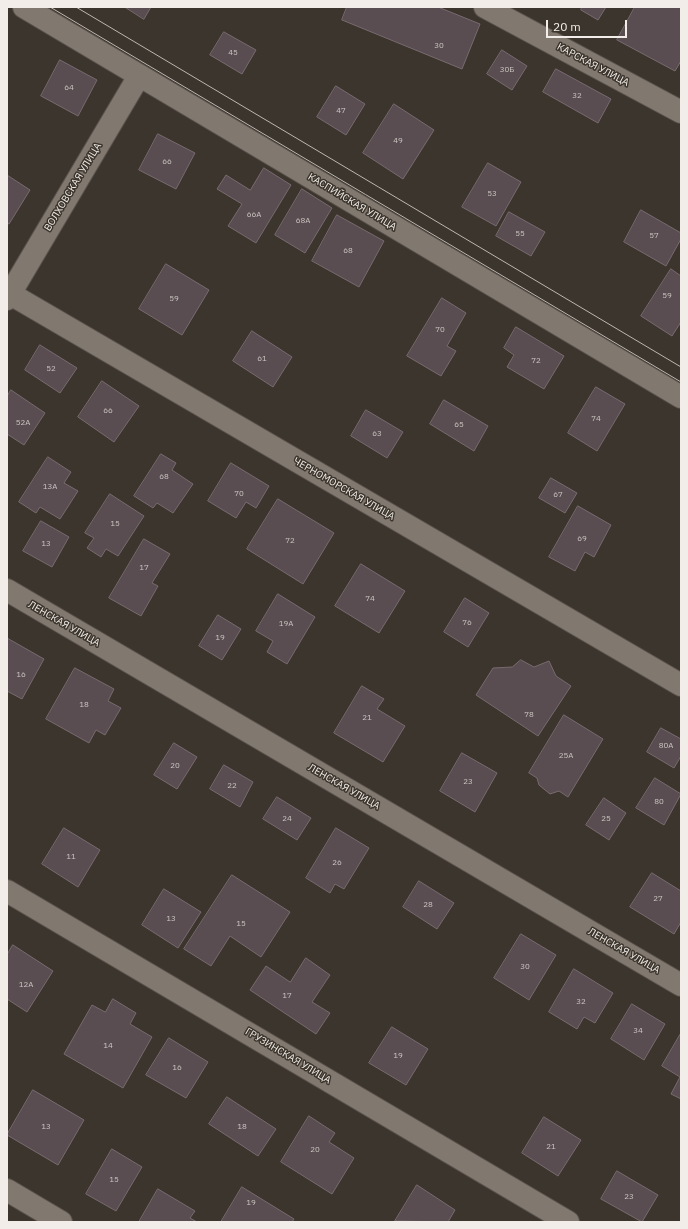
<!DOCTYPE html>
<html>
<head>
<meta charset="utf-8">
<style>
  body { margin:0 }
  #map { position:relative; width:688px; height:1229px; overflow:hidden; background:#3c352d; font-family:"IBM Plex Sans",sans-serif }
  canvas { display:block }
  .frame { position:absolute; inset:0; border:8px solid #f2ede8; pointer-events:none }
  .scale { position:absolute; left:546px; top:20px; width:81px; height:18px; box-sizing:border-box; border:2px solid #f2ede8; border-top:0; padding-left:5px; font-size:12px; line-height:14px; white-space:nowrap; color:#f2ede8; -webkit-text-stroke:3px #3c352d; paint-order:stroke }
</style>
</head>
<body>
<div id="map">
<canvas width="688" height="1229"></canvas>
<div class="frame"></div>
<div class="scale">20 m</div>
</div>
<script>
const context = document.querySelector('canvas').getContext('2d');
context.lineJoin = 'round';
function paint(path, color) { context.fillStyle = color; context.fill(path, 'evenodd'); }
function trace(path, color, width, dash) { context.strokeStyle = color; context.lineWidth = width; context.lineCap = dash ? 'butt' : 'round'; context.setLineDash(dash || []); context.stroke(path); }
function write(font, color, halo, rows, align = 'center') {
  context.font = font + ' "IBM Plex Sans",sans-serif'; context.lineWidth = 3; context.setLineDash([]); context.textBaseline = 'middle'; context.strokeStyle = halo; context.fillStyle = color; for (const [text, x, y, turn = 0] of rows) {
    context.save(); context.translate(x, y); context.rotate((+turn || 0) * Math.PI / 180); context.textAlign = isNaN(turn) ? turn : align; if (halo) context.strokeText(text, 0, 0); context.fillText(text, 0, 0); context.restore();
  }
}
const building = new Path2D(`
  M125,7H151L144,19Z
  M347,7H438L480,24L462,69L342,20Z
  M582,7H606L598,20L581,10Z
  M635,7H681V61L675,71L617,40Z
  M224,32L256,50L242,74L210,55Z
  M502,50L527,66L512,90L487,74Z
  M60,60L97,80L78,116L41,96Z
  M556,69L611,99L598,123L543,92Z
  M336,86L365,104L346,135L317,117Z
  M394,104L434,130L403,179L363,153Z
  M158,134L195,153L176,189L139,170Z
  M488,163L521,182L496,226L462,207Z
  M264,168L291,185L256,243L228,226L242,204L217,189L226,175L250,190Z
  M7,175L30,190L9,224L7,223Z
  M302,189L332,208L305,253L275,235Z
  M641,210L681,233V239L666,266L624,242Z
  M509,212L545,232L531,256L496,236Z
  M337,215L384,241L359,287L312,261Z
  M166,264L209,290L182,335L139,309Z
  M671,269L681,276V322L672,336L641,316Z
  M442,298L466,313L447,346L456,351L441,376L407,356Z
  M516,327L564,356L544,389L507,367L514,355L504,348Z
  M252,331L292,357L273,387L233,361Z
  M40,345L77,368L60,393L25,370Z
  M102,381L139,406L114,442L78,417Z
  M596,387L625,404L597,451L568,433Z
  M11,390L45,413L24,445L7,434V397Z
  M444,400L488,426L474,451L430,424Z
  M366,410L403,432L387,458L351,436Z
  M161,454L176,463L172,470L193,484L173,513L157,503L153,508L134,496Z
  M48,457L71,472L64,483L78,491L60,519L40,507L36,513L19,502Z
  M231,463L269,486L256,508L246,502L236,518L208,501Z
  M551,478L577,493L565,513L539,498Z
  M110,494L144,516L118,556L106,549L101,557L87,548L94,538L85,533Z
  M278,499L334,533L303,584L247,549Z
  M578,506L611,525L594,557L585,552L575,571L549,557Z
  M41,521L69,537L52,567L23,551Z
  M144,539L170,554L152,583L158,586L141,616L109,598Z
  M361,564L405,591L379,633L335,606Z
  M278,594L315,617L287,664L267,652L273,641L256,631Z
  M465,598L489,613L468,647L444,632Z
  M218,615L241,629L222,660L199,646Z
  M7,638L44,659L22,699L7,691Z
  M521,660L534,667L549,661L556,676L571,686L538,736L476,695L493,668L512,667Z
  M75,668L114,689L108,701L121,708L105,735L96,730L89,743L46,719Z
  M362,686L384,699L377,709L405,726L383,762L334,733Z
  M564,715L603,739L568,797L559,791L550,794L539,785L537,778L529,773Z
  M661,728L681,739V756L674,768L647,752Z
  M174,743L197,757L177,789L154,775Z
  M462,753L497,773L475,812L440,791Z
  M224,765L253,782L240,807L210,789Z
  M655,778L681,794L664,825L636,808Z
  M277,797L311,818L297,840L263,819Z
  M604,798L626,813L609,840L586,825Z
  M64,828L100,850L78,887L42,864Z
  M336,828L369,848L344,889L335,884L330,893L306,878Z
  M652,873L681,891V922L674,934L630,907Z
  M232,875L290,912L261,957L230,936L211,966L184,949Z
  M419,881L454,903L437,929L403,907Z
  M164,889L201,912L178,948L142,925Z
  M521,934L556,955L529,1000L494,978Z
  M13,945L53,971L27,1012L7,999V955Z
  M306,958L330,975L312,1002L330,1013L316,1034L250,990L266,966L290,982Z
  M574,969L613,993L595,1023L584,1017L577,1029L549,1012Z
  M113,999L136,1013L130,1024L152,1037L123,1088L64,1054L92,1005L105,1012Z
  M632,1004L665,1024L644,1060L611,1039Z
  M392,1027L428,1049L406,1085L369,1063Z
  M681,1033V1099L671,1094L680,1077L662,1066Z
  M169,1038L208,1062L186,1098L146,1075Z
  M33,1090L84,1120L58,1165L7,1135Z
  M227,1097L276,1129L258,1156L209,1124Z
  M309,1116L335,1133L329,1142L354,1158L332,1194L281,1162Z
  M544,1117L581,1140L558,1176L522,1153Z
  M112,1149L142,1167L116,1211L86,1194Z
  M617,1171L658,1195L642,1222L601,1199Z
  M417,1185L455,1210L448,1222L395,1221Z
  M242,1187L294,1219L292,1222H221Z
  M158,1189L195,1211L190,1218L197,1222H139Z`);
paint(building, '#594d51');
trace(building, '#786b6f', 1);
const street = new Path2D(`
  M24,7L681,397
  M485,7L681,112
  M7,292L681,685
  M7,299L139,76
  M7,590L681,985
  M7,891L568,1222
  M7,1190L61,1222`);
trace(street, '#59524c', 24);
trace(street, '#817970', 22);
trace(new Path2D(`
  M50,7L681,382
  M76,7L681,367`), '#bdb7b1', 1);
write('8px', '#ccc5c2', null, [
  ["30",439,46],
  ["45",233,53],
  ["30Б",507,70],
  ["64",69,88],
  ["32",577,96],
  ["47",341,111],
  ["49",398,141],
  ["66",167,162],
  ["53",492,194],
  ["66А",254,215],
  ["68А",303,221],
  ["55",520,234],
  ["57",654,236],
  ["68",348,251],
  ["59",667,296],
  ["59",174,299],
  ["70",440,330],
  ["61",262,359],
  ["72",536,361],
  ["52",51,369],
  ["66",108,411],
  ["74",596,419],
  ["52А",23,423],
  ["65",459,425],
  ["63",377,434],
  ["68",164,477],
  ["13А",50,487],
  ["70",239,494],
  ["67",558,495],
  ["15",115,524],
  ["69",582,539],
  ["72",290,541],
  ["13",46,544],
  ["17",144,568],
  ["74",370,599],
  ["76",467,623],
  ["19А",286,624],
  ["19",220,638],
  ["16",21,675],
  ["18",84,705],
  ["78",529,715],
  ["21",367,718],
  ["80А",666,746],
  ["25А",566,756],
  ["20",175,766],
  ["23",468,782],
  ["22",232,786],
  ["80",659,802],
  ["24",287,819],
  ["25",606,819],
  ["11",71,857],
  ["26",337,863],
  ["27",658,899],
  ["28",428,905],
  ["13",171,919],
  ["15",241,924],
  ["30",525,967],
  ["12А",26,985],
  ["17",287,996],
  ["32",581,1002],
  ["34",638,1031],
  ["14",108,1046],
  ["19",398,1056],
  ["16",177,1068],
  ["13",46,1127],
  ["18",242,1127],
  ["21",551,1147],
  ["20",315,1150],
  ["15",114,1180],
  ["23",629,1197],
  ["19",251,1203]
]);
write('10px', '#f2ede8', '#3c352d', [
  ["КАРСКАЯ УЛИЦА",593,65,28],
  ["ВОЛХОВСКАЯ УЛИЦА",73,187,-59],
  ["КАСПИЙСКАЯ УЛИЦА",352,202,31],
  ["ЧЕРНОМОРСКАЯ УЛИЦА",344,489,30],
  ["ЛЕНСКАЯ УЛИЦА",64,624,30],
  ["ЛЕНСКАЯ УЛИЦА",344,787,30],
  ["ЛЕНСКАЯ УЛИЦА",624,951,30],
  ["ГРУЗИНСКАЯ УЛИЦА",288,1056,31]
]);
</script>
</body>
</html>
